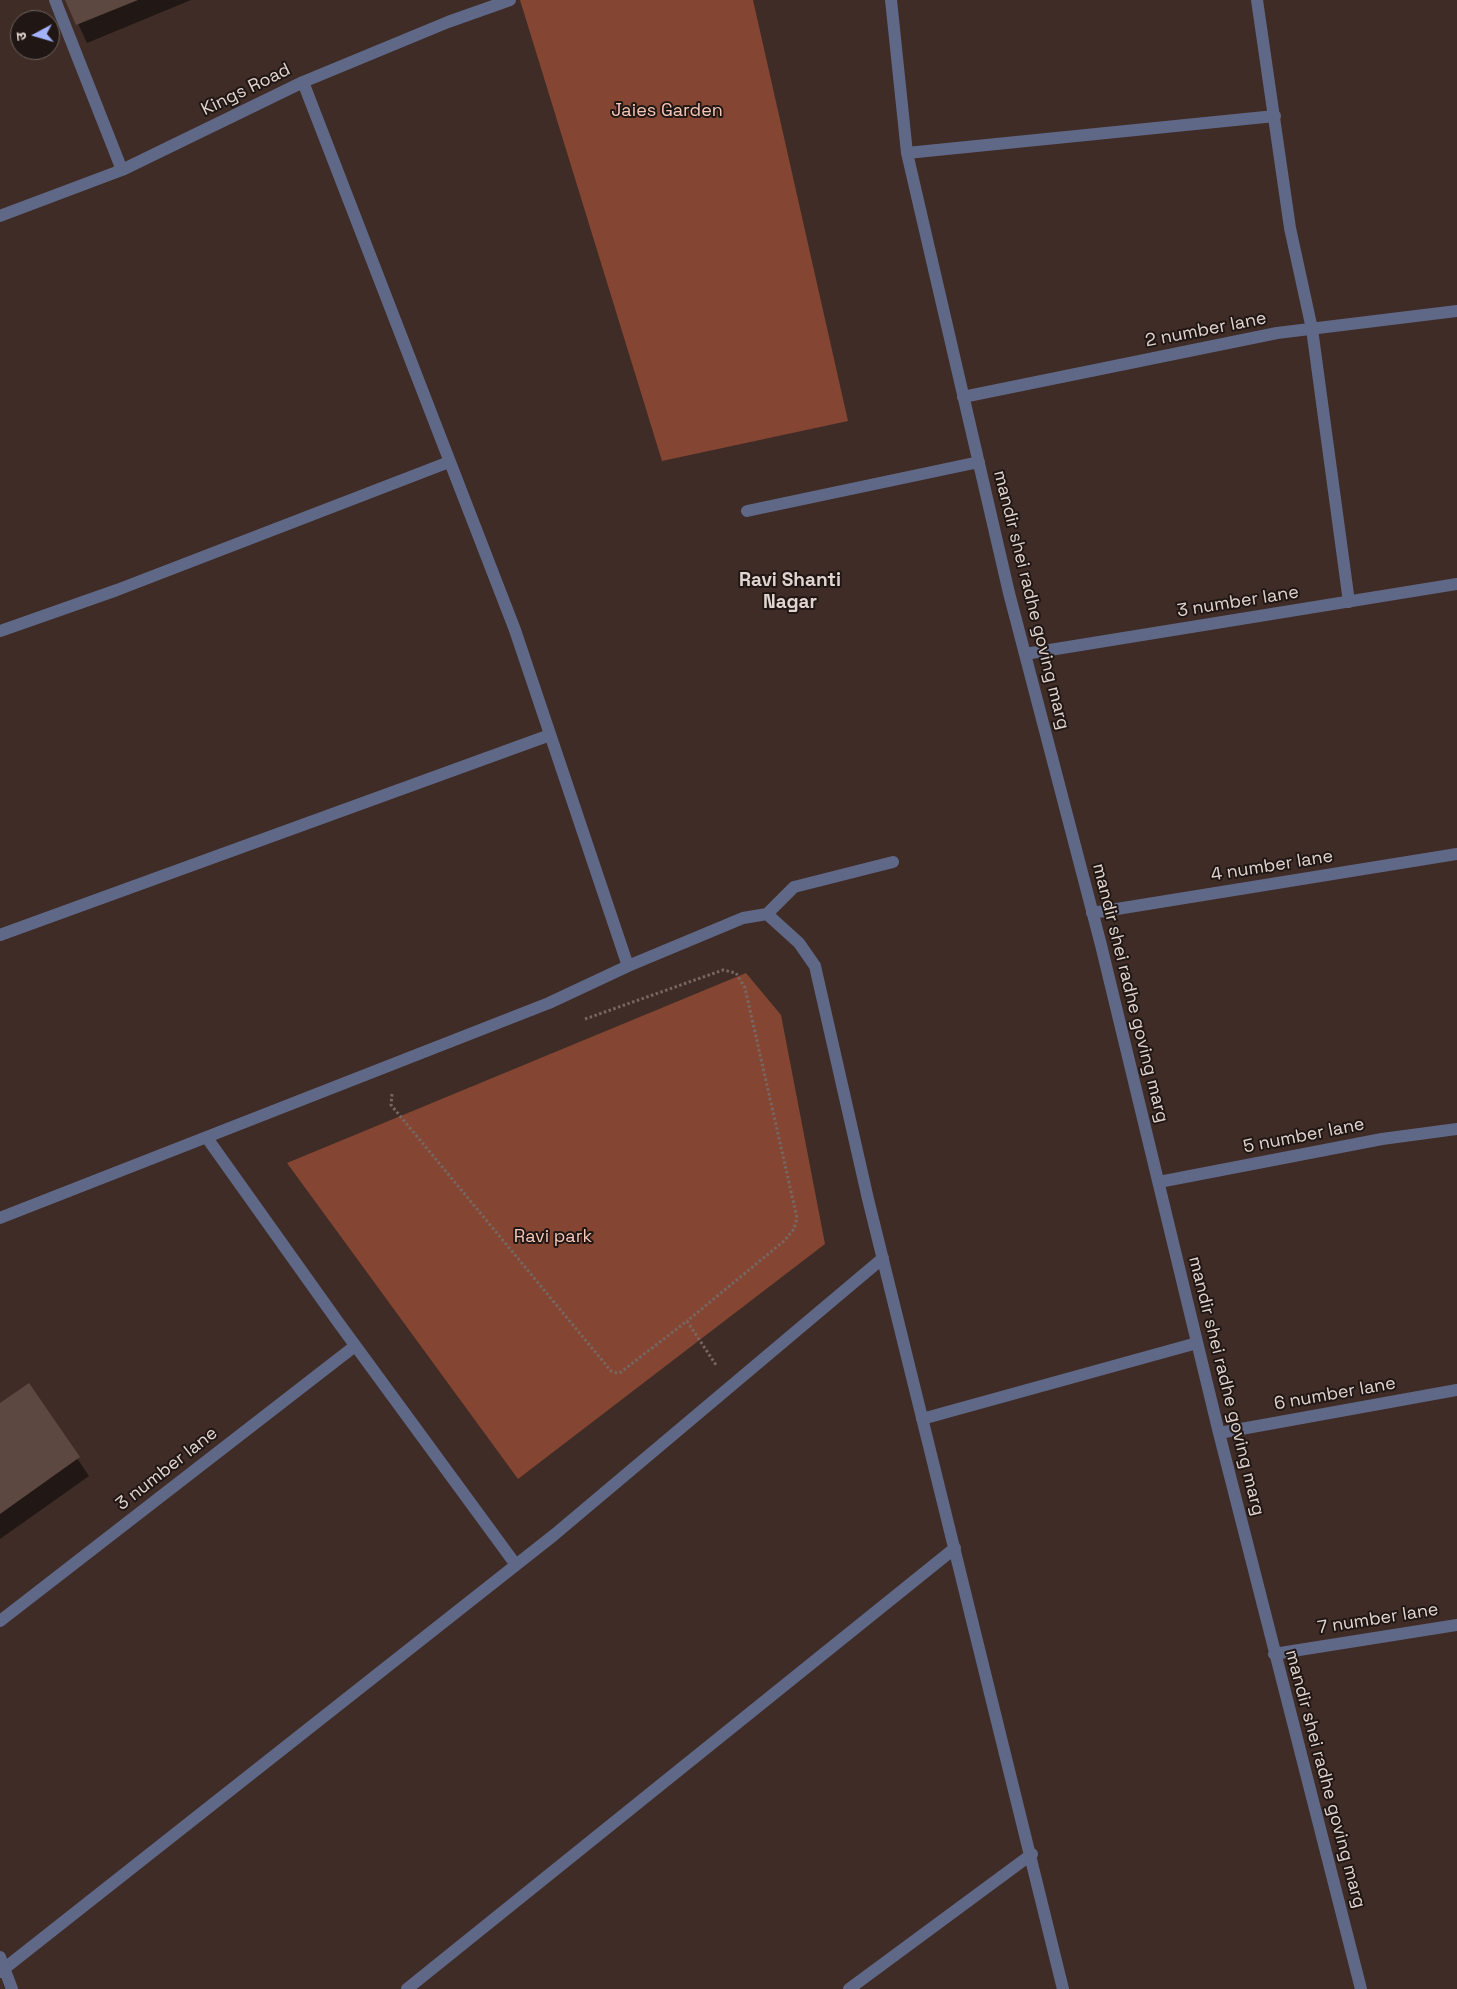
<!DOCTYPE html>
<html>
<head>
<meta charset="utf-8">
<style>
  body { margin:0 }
  #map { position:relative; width:1457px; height:1989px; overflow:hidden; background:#3f2c26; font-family:"Space Grotesk","Noto Sans Devanagari",sans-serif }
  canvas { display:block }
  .north { position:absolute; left:10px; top:10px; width:50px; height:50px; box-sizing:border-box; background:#201714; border:1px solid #6d635f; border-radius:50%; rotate:264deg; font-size:14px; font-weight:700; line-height:20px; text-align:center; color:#e1d4d0 }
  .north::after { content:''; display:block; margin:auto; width:18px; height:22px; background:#a2b2fd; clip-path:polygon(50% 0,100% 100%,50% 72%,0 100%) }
</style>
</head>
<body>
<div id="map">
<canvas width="1457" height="1989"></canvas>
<div class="north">उ</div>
</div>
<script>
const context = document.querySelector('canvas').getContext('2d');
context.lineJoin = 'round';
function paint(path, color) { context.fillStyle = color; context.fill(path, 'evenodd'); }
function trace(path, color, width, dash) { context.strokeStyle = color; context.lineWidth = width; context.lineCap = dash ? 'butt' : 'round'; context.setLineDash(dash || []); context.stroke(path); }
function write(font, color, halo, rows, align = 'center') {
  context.font = font + ' "Space Grotesk",sans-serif'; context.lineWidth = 4; context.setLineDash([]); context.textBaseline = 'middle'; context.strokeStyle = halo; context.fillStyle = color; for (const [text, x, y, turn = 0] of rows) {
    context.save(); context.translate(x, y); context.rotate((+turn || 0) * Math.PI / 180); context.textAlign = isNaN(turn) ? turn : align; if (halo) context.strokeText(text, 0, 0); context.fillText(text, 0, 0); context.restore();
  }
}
paint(new Path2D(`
  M520,0H753L848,421L662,461Z
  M746,973L781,1015L825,1244L518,1479L287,1163Z`), '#844632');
paint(new Path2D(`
  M67,0H191L87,43Z
  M28,1385L89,1476L0,1539V1405Z`), '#0007');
paint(new Path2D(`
  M65,0H138L76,25Z
  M29,1383L80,1457L0,1514V1403Z`), '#5d4841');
trace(new Path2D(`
  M585,1019L723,970L736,973L745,988L797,1218L794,1229L784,1241L687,1321
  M392,1094L391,1105L611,1371L617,1373L621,1372L687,1321L716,1365`), '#776661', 3, [2.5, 2.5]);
trace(new Path2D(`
  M55,0L122,170
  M891,0L907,153L1009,593L1101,945L1219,1433L1361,1989
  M1257,0L1290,228L1312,329L1349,602
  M303,82L515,630L628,966
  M907,153L1275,116
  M0,216L122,170L303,82L448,22L510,0
  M963,397L1277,333L1457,311
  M747,511L979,462
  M0,631L117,590L449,462
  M1025,654L1457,584
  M1092,913L1457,854
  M767,914L794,887L893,862
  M0,935L550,735
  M207,1138L338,1322L516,1565
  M1159,1182L1382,1139L1457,1129
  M0,1218L549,1003L628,966L743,918L767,914L799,943L815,966L868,1199L1063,1989
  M922,1419L1197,1343
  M1219,1433L1457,1390
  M0,1621L355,1346
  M1274,1654L1457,1625
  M0,1957L12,1989
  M0,1972L554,1535L883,1258
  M407,1989L955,1548
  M849,1989L1032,1854`), '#606888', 12);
write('18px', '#e1d4d0', '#201714', [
  ["Kings Road",246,90,-26],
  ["2 number lane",1206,330,-11],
  ["mandir shei radhe goving marg",1031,600,76],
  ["3 number lane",1238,602,-9],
  ["4 number lane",1272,866,-9],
  ["mandir shei radhe goving marg",1130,993,76],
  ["5 number lane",1304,1136,-11],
  ["mandir shei radhe goving marg",1226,1386,76],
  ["6 number lane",1335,1394,-10],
  ["3 number lane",167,1469,-38],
  ["7 number lane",1378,1619,-9],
  ["mandir shei radhe goving marg",1325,1779,75]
]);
write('18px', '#f7c7b8', '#201714', [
  ["Jaies Garden",667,111],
  ["Ravi park",553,1237]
]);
write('bold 19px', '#e1d4d0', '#201714', [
  ["Ravi Shanti",790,581],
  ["Nagar",790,603]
]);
</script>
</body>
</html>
